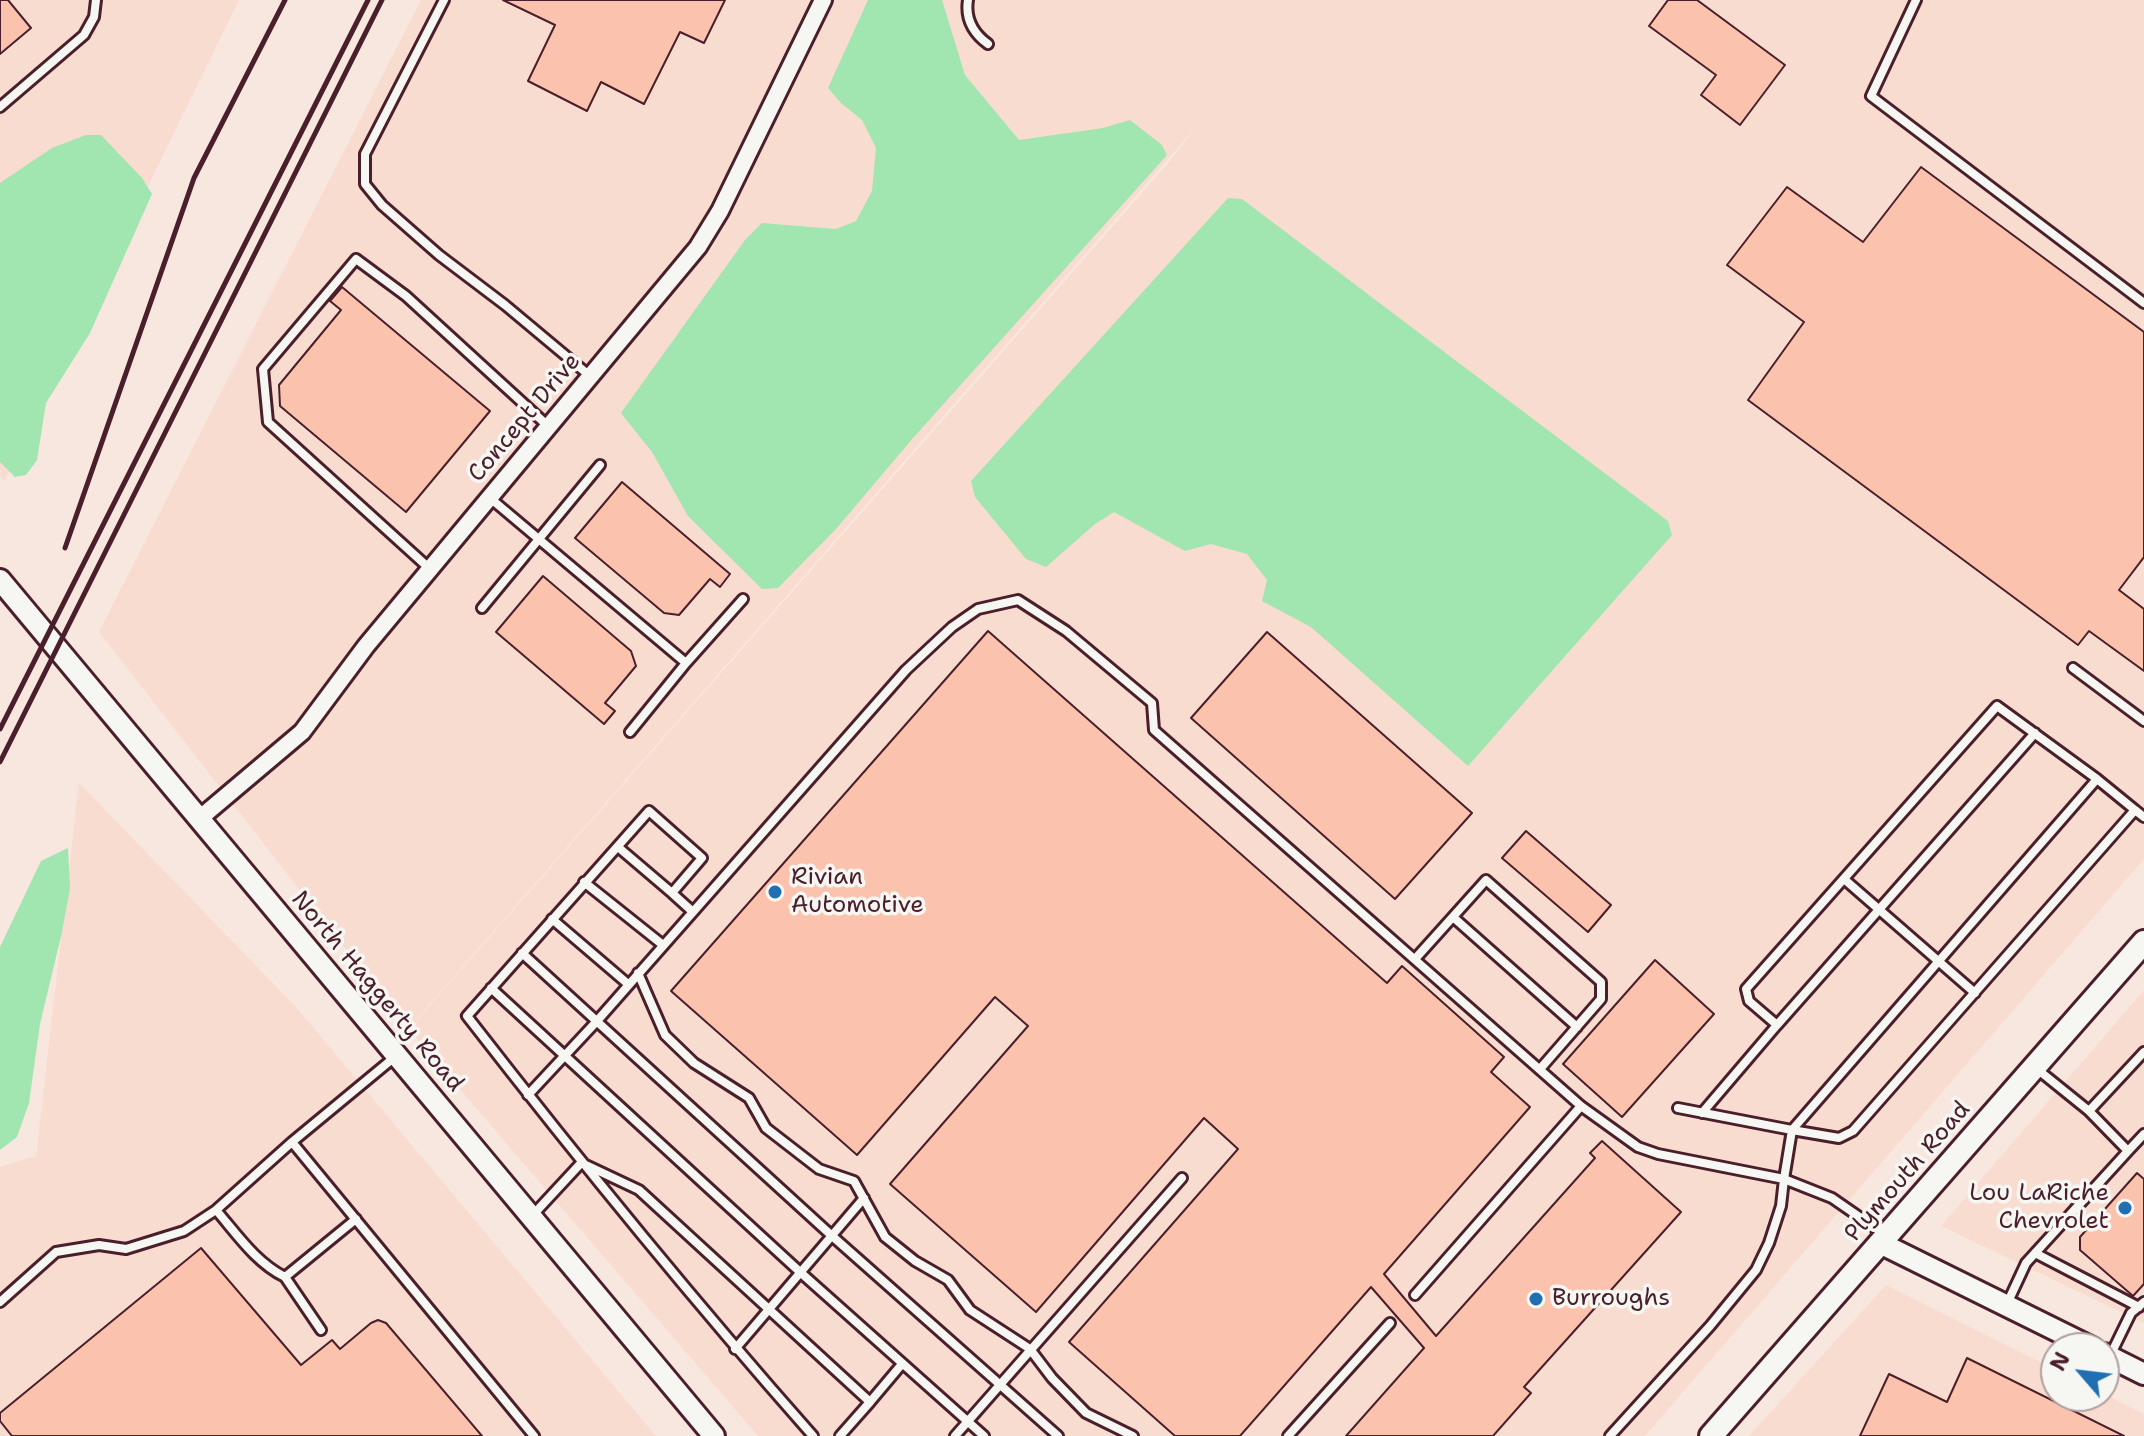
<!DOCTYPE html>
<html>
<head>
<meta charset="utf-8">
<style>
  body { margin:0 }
  #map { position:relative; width:2144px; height:1436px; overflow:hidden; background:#f8e7de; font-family:"Shantell Sans",sans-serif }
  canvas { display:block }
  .north { position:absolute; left:2040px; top:1332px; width:80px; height:80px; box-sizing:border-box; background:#f6f6f2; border:2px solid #b1a0a2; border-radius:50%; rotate:298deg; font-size:22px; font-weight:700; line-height:32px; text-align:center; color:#4a1f2b }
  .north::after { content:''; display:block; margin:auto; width:28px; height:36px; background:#1f6fb2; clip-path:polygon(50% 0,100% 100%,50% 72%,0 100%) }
</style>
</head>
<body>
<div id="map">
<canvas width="2144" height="1436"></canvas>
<div class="north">N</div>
</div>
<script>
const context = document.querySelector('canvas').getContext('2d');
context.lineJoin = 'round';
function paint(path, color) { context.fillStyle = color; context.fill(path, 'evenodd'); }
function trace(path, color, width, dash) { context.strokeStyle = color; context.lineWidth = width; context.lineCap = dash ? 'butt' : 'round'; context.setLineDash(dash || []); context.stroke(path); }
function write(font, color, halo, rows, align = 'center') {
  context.font = font + ' "Shantell Sans",sans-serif'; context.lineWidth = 7; context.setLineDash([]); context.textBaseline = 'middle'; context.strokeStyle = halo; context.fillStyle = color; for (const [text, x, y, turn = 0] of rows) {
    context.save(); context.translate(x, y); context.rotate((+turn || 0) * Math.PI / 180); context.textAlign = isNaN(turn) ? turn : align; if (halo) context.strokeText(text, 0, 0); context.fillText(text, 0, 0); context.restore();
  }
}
paint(new Path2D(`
  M0,0H239L4,481L0,476Z
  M421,0H2144V859L1645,1436H758L408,1029L99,632ZM1196,127L1170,161L416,1021V1020Z
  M79,783L296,1007L656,1436H0V1167L36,1156Z
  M2144,990V1323L1941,1226Z
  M1886,1285L2056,1370V1396L2104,1394L2144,1414V1436H1749Z`), '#f9dcd0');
paint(new Path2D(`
  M868,0H942L965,75L1019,140L1103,128L1130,120L1162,145L1167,155L913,438L836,529L778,588L762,589L688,516L652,452L621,413L745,240L762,223L836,229L856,221L872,191L876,148L862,120L841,103L828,88Z
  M86,135H101L142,178L152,194L90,333L46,403L37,460L26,475L15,477L0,462V183L52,148Z
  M1228,198L1242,199L1668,521L1672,535L1468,766L1311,627L1262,601L1267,580L1247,554L1211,544L1185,551L1114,512L1095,524L1046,567L1026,559L975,497L971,481Z
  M68,848L70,888L62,932L40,1024L29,1103L17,1137L0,1150V947L41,861Z`), '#a1e5b0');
const building = new Path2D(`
  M0,0H8L31,28L0,54Z
  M503,0H725L704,43L680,32L644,104L601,82L587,111L528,81L555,25Z
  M1668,0H1697L1785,65L1740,125L1701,95L1716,75L1649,26Z
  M1921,167L2144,332V557L2119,590L2144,609V671L2089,631L2078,645L1748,400L1804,322L1727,265L1787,187L1863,242Z
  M342,287L490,411L406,512L280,406L279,385L341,310L330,301Z
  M622,482L730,574L720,587L710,579L679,615L664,613L575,538Z
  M543,576L631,651L636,666L605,703L615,711L604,724L496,632Z
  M988,631L1387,983L1402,966L1504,1057L1491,1072L1530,1107L1384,1274L1436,1336L1595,1158L1590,1153L1602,1141L1681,1212L1524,1387L1531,1393L1493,1436H1346L1424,1348L1371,1287L1240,1436H1175L1069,1342L1238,1149L1204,1118L1036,1312L890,1184L1028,1026L995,997L857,1155L671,991Z
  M1267,632L1472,813L1395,899L1191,718Z
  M1526,831L1611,905L1588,932L1502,858Z
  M1655,960L1714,1014L1622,1117L1563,1064Z
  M2137,1173L2144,1179V1284L2133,1296L2080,1250V1237Z
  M201,1248L301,1365L332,1340L340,1349L371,1323L378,1320L386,1323L482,1436H12L0,1421V1413Z
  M1967,1358L2124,1436H1860L1889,1374L1947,1402Z`);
paint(building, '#fbc3ae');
trace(building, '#4a1f2b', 2);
const service = new Path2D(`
  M444,0L365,154V184L382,205L439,255L505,305L590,376
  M968,0C965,19 973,33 988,44
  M1916,0L1871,96L2144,303
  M0,107L84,35L94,17L96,0
  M490,498L686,663L743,599
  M430,569L268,422L263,369L356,259L406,296L548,426
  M482,608L600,465
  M2073,668L2144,721
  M630,732L686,663
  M2097,779L2135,810
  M618,847L672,893
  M1844,879L1975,993
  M584,882L663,945
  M693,912L672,893L702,858L649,811L467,1016C578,1159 693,1300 813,1436
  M1453,917L1577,1027
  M552,919L628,984
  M522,953L831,1235L1058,1436
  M1415,959L1486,880L1601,982V999L1540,1069
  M638,973L665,1035L694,1063L749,1098L766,1128L819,1169L854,1181L885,1237L915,1261L948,1280L970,1310L1030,1349L1052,1378L1086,1413L1133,1436
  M491,988L800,1272L984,1436
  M1777,1025L2035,733
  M528,1095L597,1021L906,670L952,627L978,609L1018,600L1066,631L1152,703L1154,730L1581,1106L1638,1147L1658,1154L1784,1179L1781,1206L1769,1243L1756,1270L1710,1326L1610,1436
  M1678,1108L1792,1130L2097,779L1997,706L1746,989L1749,1001L1777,1025L1702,1113
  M2089,1111L2144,1052
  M292,1142L534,1436
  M2128,1151L2144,1134
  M586,1165L639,1190L870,1402L840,1436
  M216,1210C236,1233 256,1263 285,1277L356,1219
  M531,1217L582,1162
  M1884,1234L1832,1198L1784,1179L1792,1130L1839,1138L1853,1131L2135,810L2144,817
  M2035,1253L2139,1307
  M285,1277L321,1330
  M1415,1295L1581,1106
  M0,1302L56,1252L99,1245L126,1249L184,1231L216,1210L292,1142L396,1056
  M2006,1306L2026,1263L2128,1151L2089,1111L2037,1069
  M735,1349L864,1198
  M2110,1356L2131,1313L2144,1302
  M870,1402L902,1364
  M955,1436L1182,1178
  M1288,1436L1390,1323`);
const minor = new Path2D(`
  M199,819L302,732L366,646L698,247L720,211L823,0`);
const tertiary = new Path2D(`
  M0,580L714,1436
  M1880,1243L2092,1348
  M2104,1354L2144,1374`);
const secondary = new Path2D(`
  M1711,1436L2144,942`);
trace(service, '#4a1f2b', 14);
trace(minor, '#4a1f2b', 22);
trace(tertiary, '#4a1f2b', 26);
trace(secondary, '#4a1f2b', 28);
trace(service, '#f6f6f2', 8);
trace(minor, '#f6f6f2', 16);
trace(tertiary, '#f6f6f2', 20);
trace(secondary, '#f6f6f2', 22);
trace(new Path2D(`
  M65,548L194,178L285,0
  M0,729L368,0
  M0,762L382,0`), '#4a1f2b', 5);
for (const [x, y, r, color] of [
  [775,892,8,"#1f6fb2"],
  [2125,1208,8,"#1f6fb2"],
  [1536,1299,8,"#1f6fb2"]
]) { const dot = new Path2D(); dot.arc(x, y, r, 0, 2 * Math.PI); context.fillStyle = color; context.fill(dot); trace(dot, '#f6f6f2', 3); }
write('24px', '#4a1f2b', '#f6f6f2', [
  ["Concept Drive",525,418,-50],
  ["North Haggerty Road",377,992,50],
  ["Plymouth Road",1908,1172,-49]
]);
write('24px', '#4a1f2b', '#f6f6f2', [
  ["Rivian",791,878],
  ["Automotive",791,906],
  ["Lou LaRiche",2109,1194,"right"],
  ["Chevrolet",2109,1222,"right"],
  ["Burroughs",1552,1299]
], 'left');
</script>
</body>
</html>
